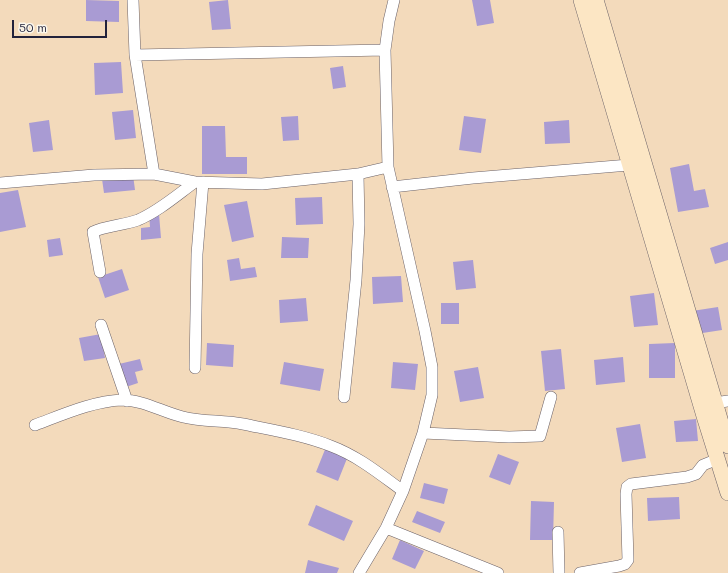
<!DOCTYPE html>
<html>
<head>
<meta charset="utf-8">
<style>
  body { margin:0 }
  #map { position:relative; width:728px; height:573px; overflow:hidden; background:#f3dabb; font-family:Mali,sans-serif }
  canvas { display:block }
  .scale { position:absolute; left:12px; top:20px; width:95px; height:18px; box-sizing:border-box; border:2px solid #22223b; border-top:0; padding-left:5px; font-size:12px; line-height:14px; white-space:nowrap; color:#22223b; -webkit-text-stroke:3px #fbf7ec; paint-order:stroke }
</style>
</head>
<body>
<div id="map">
<canvas width="728" height="573"></canvas>
<div class="scale">50 m</div>
</div>
<script>
const context = document.querySelector('canvas').getContext('2d');
context.lineJoin = 'round';
function paint(path, color) { context.fillStyle = color; context.fill(path, 'evenodd'); }
function trace(path, color, width, dash) { context.strokeStyle = color; context.lineWidth = width; context.lineCap = dash ? 'butt' : 'round'; context.setLineDash(dash || []); context.stroke(path); }
paint(new Path2D(`
  M86,0L119,1V22L86,21Z
  M228,0L231,29L212,30L209,2Z
  M472,0H490L494,23L477,26Z
  M121,62L123,93L95,95L94,63Z
  M343,66L346,87L333,89L330,68Z
  M133,110L136,138L115,140L112,112Z
  M298,116L299,140L283,141L281,117Z
  M464,116L486,119L481,153L459,150Z
  M49,120L53,150L33,152L29,123Z
  M569,120L570,143L545,144L544,122Z
  M202,126H225L226,157H247V174H202Z
  M689,164L694,191L705,189L709,207L678,212L670,168Z
  M133,175L135,190L104,193L102,179Z
  M18,190L26,227L0,232V193Z
  M322,197L323,224L296,225L295,198Z
  M247,201L254,237L232,242L224,205Z
  M149,214H159L161,238L141,240V228L150,227Z
  M282,237L309,238L308,258H281Z
  M60,238L63,255L49,257L47,240Z
  M728,242V260L715,264L710,248Z
  M239,258L241,269L255,267L257,277L230,281L227,260Z
  M473,260L476,288L456,290L453,262Z
  M122,269L129,290L105,298L98,277Z
  M401,276L403,302L373,304L372,277Z
  M654,293L658,325L634,327L630,296Z
  M306,298L308,321L280,323L279,300Z
  M441,303H459V324H441Z
  M718,307L722,330L696,334L692,311Z
  M101,334L105,358L84,361L79,338Z
  M207,343L234,345L233,367L206,365Z
  M675,343V378H649V344Z
  M561,349L565,389L545,391L541,351Z
  M623,357L625,382L596,385L594,360Z
  M140,359L143,370L135,372L138,383L126,387L119,364Z
  M284,362L324,369L320,391L280,384Z
  M393,362L418,364L415,390L391,388Z
  M478,367L484,398L460,402L454,371Z
  M696,419L698,441L676,442L674,421Z
  M640,424L646,458L622,462L616,428Z
  M326,447L348,456L338,481L316,472Z
  M498,454L519,462L510,485L489,477Z
  M424,483L448,489L444,504L420,498Z
  M679,497L680,519L648,521L647,498Z
  M531,501L554,502L553,540H530Z
  M316,505L353,521L344,541L308,525Z
  M417,511L445,522L440,533L412,522Z
  M400,540L424,551L415,569L392,559Z
  M308,560L339,568L337,573H305Z`), '#a99bd3');
const street = new Path2D(`
  M133,0L135,55L154,174
  M135,55L385,50
  M0,183L94,175L154,174L195,182L262,184L358,174L388,167
  M392,187L473,178L629,165
  M100,272L93,232C103,226 125,225 138,220C159,211 177,195 195,182
  M101,325L127,401
  M195,368L197,254L203,182
  M344,397L356,280L359,224L358,174
  M715,403L728,401
  M35,425C62,415 93,401 122,400C144,400 162,412 183,417C203,422 223,420 243,424C272,430 303,435 331,446C358,456 381,475 403,491
  M423,433L509,437L540,436L551,397
  M386,528L498,573
  M558,532L559,573
  M359,573L386,528L403,491L423,433L432,395V367L425,331L388,167L385,50L389,21L394,0
  M580,573L619,566L625,564L628,560L626,494L627,487L631,484L687,477L696,474L703,465L713,461L718,460`);
const secondary = new Path2D(`
  M581,0L704,416L728,493
  M596,0L728,446`);
trace(street, '#6b6268', 12);
trace(secondary, '#6b6268', 16);
trace(street, '#fff', 11);
trace(secondary, '#fce6c4', 15);
</script>
</body>
</html>
